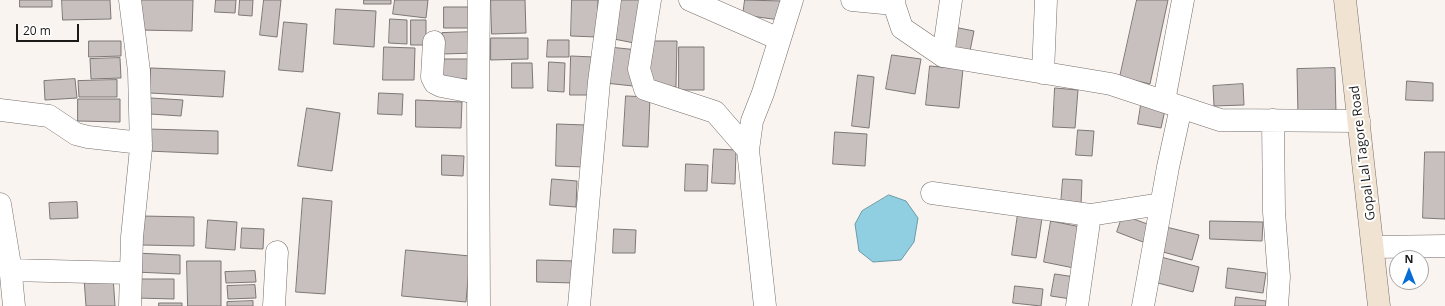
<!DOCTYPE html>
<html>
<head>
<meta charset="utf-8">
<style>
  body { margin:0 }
  #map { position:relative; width:1445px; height:306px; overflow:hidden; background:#faf4f0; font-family:"Open Sans",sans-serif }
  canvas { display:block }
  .north { position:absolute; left:1389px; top:250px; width:40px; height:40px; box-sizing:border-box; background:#fff; border:1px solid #a4a3a3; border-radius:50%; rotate:0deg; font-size:11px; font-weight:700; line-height:16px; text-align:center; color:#1c1a19 }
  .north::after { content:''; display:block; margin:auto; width:14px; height:18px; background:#056dd5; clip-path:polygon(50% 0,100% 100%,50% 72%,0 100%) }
  .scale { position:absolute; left:16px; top:24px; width:63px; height:18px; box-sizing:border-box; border:2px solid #1c1a19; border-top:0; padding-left:5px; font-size:12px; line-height:14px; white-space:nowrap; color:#1c1a19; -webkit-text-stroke:3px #fff; paint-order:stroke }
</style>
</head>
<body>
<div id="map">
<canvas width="1445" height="306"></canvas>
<div class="north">N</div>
<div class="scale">20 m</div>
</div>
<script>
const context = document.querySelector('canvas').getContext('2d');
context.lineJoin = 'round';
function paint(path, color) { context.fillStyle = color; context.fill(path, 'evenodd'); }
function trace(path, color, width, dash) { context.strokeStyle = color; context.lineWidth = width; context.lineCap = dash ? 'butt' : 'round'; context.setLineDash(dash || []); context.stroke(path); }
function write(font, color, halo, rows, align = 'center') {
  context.font = font + ' "Open Sans",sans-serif'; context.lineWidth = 4; context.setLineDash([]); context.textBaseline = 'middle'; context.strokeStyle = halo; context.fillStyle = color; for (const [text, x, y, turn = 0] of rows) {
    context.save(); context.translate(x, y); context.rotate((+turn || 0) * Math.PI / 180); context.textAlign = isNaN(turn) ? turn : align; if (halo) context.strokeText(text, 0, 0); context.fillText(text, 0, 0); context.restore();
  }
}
const water = new Path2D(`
  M889,195L906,201L918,218L914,242L901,260L873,262L859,251L855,224L862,211Z`);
paint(water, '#90cfe1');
trace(water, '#6d99a5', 1);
const building = new Path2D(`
  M20,0H52V7H20Z
  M62,0H110L111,19L63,20Z
  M139,0H193L192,31L139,30Z
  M216,0H236L235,13L215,12Z
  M240,0H253L252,16L239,15Z
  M264,0H281L277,37L260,35Z
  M364,0H391V4H364Z
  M395,0H428L426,18L393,14Z
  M491,0H525L526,33L492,34Z
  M572,0H598L597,37L571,36Z
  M621,0H648L639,44L614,39Z
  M745,0L782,1L780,20L743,15Z
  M1137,0H1168L1150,84L1120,77Z
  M444,7H474V28H444Z
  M336,9L376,11L374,47L334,44Z
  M390,19L407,20V44L389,43Z
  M411,20H426V45H411Z
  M284,22L307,24L303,72L279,70Z
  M949,26L974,31L970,51L945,47Z
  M474,32L475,53L443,54L442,33Z
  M491,38H528V59L491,60Z
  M548,40H569V57H547Z
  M89,41H121V56L89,57Z
  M649,41H677L676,87L649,86Z
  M384,47L415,48L414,80H383Z
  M609,47L638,50L633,86L605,83Z
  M679,47H704V90H679Z
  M892,55L921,59L915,94L886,89Z
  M571,56L594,57L593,95H570Z
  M120,58L121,78L91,79L90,59Z
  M443,59H474L475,79H443Z
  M549,62L565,63L564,92L548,91Z
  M512,63H532L533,88H512Z
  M930,66L963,69L959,108L926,105Z
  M151,68L225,71L223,97L150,93Z
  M1335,68L1336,114L1298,115L1297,69Z
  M858,75L874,77L869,128L852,126Z
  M75,79L77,98L45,100L44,81Z
  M117,80V97H79L78,81Z
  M1407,81L1433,83V101L1406,100Z
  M1243,84L1244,105L1214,106L1213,86Z
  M1055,88L1078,90L1075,128L1053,127Z
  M379,93L403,94L402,115L378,114Z
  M626,96L650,97L648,147L623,146Z
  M151,98L183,100L181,116L150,114Z
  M78,99H120V122L78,121Z
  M416,100L462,102L461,128L416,127Z
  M1141,105L1165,110L1161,128L1138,124Z
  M307,108L340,113L332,171L298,166Z
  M557,124L586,125L585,167L556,166Z
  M148,129L218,131V154L147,151Z
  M1078,130L1094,131L1092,156L1076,155Z
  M835,132L867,134L865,166L833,164Z
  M714,149L736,150L735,184L712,183Z
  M1425,152H1445V219L1423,218Z
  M442,155L464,156L463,176L442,175Z
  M686,164L708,165L707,191H685Z
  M552,179L577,181L576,207L550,205Z
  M1063,179L1082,180L1081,205L1061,204Z
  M303,198L332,201L325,294L296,292Z
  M77,202L78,218L50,219L49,203Z
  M1018,214L1042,218L1036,258L1012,255Z
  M1123,215L1150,225L1143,242L1117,232Z
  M141,216L194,217V246L141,245Z
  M208,220L237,222L235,250L206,248Z
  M1051,221L1081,227L1074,268L1044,262Z
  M1210,221L1263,222L1262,241L1210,239Z
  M1162,226L1199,235L1192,260L1156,250Z
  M242,228L264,229L263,249L241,248Z
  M614,229L636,230L635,253H613Z
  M406,250L470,256L466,302L402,296Z
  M135,253L180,255V274L135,272Z
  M1161,257L1199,267L1193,292L1154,282Z
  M537,260L575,261L574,283L537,282Z
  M187,261H221V306H188Z
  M1228,268L1266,273L1263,293L1226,288Z
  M255,271L256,282L226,283L225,272Z
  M1055,274L1075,277L1071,299L1051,296Z
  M113,276L115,306H86L84,278Z
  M138,279H174V299L137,298Z
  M255,285L256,298L228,299L227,286Z
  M1015,286L1043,289L1041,306L1013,303Z
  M1236,297L1266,301V306H1235Z
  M253,301V306H227V302Z
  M159,303H182V306H159Z`);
paint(building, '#c7c0be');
trace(building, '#7d7775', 1);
const street = new Path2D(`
  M650,0L639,69L645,89L715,112L748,150
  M690,0L779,39
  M852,0L894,4
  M894,0V4L902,28L943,56L1111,84L1220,120L1359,121
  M434,42L432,77L435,83L441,86L478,93
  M943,56L951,0
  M1043,73L1046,0
  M1164,101L1183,0
  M0,110L49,116L76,134L88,137L141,143
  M1273,120L1274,212L1279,277L1277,306
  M932,193L1090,215L1161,204
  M0,204L10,265L14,306
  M1374,247L1445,246
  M10,270L131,273
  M130,306L132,237L141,148L139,71L130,0
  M274,306L277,252
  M479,306L478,93L479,0
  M579,306L599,82L610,0
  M765,306L748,150L752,121L763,93L792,0
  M1077,306L1090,215
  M1143,306L1168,167L1181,107`);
const secondary = new Path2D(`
  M1345,0L1379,306`);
trace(street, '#756f6c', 23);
trace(secondary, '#756f6c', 23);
trace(street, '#fff', 22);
trace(secondary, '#f1e3d2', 22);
write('13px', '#1c1a19', '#fff', [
  ["Gopal Lal Tagore Road",1363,153,-97]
]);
</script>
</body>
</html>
